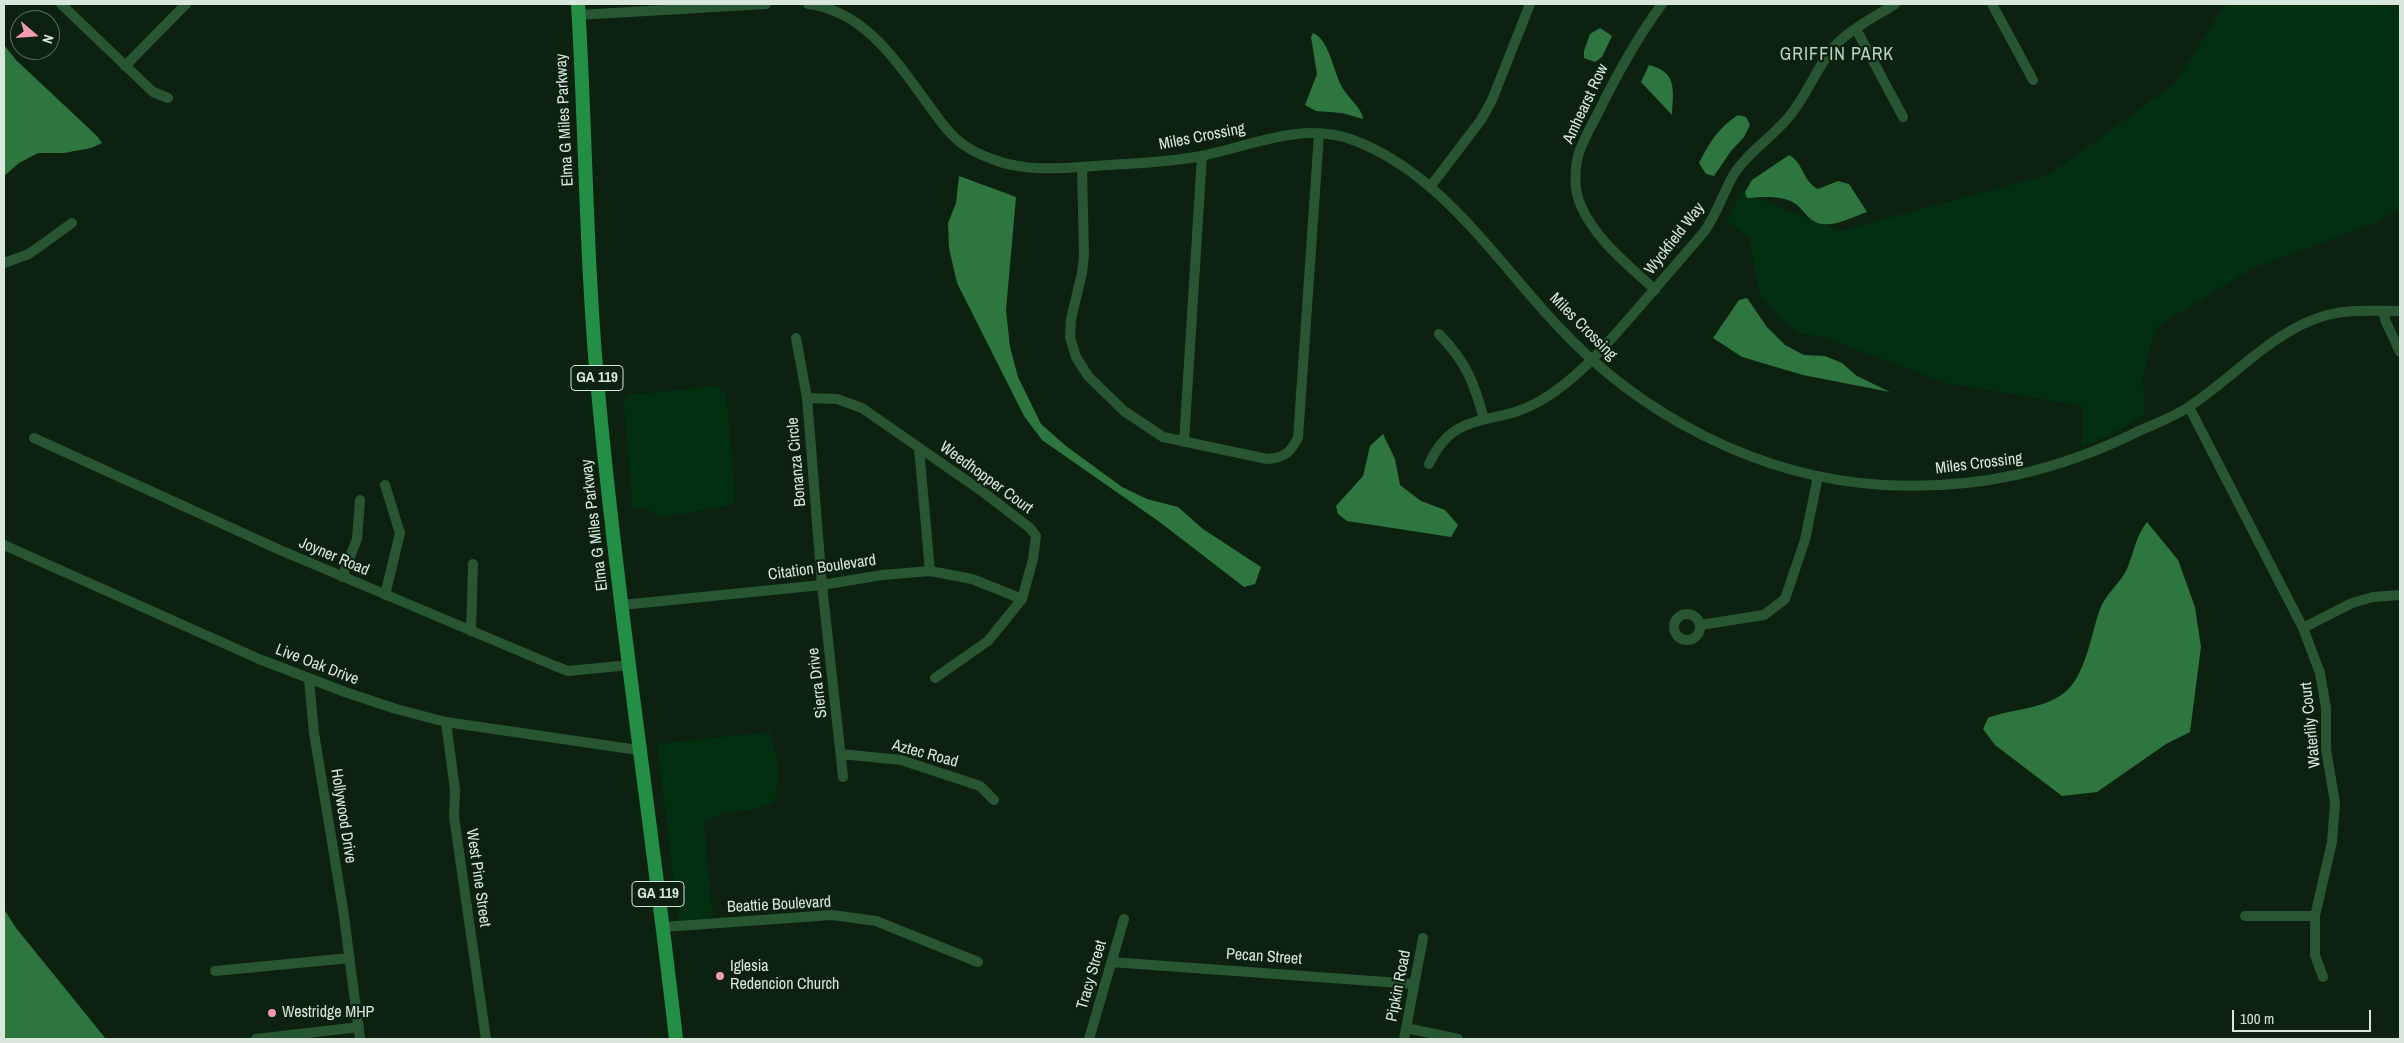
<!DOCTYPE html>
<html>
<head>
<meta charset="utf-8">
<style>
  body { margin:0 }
  #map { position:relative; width:2404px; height:1043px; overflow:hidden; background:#0c2110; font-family:"Archivo Narrow",sans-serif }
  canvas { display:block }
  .frame { position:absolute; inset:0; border:5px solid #d9e6db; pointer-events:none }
  .north { position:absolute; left:10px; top:10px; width:50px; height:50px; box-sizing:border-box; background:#0c2110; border:1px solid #5e7061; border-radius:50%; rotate:108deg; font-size:14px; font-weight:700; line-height:20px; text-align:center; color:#d9e6db }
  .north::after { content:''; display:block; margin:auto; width:18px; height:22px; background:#f29aae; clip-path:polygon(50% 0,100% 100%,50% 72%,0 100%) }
  .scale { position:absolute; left:2232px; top:1010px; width:139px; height:22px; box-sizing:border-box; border:2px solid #d9e6db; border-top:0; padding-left:6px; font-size:15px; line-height:18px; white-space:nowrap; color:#d9e6db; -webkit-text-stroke:4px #0c2110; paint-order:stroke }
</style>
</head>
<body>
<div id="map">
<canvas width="2404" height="1043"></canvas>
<div class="frame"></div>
<div class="north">N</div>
<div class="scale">100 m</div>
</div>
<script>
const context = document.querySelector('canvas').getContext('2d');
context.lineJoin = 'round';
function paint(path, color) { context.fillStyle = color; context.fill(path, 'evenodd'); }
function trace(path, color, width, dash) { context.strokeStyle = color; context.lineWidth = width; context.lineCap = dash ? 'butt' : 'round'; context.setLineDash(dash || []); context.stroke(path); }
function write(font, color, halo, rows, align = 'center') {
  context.font = font + ' "Archivo Narrow",sans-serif'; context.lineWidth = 4.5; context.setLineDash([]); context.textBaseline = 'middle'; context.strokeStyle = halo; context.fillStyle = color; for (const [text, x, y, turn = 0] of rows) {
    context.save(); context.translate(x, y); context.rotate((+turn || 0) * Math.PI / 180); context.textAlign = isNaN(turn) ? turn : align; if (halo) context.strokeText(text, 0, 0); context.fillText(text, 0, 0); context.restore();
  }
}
paint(new Path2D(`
  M2225,4H2396L2400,15V208L2379,222L2253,268L2157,327L2143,375L2145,415C2124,428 2105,438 2082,446V406L1946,383L1820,336L1801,334L1782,321L1759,293L1749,238L1727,221L1741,191L1840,231L2050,174L2176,82Z
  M718,386L726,393L735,492V499L732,505L659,518L649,509L633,510L624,405L626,395Z
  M770,732C778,759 782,774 774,803C759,809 742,811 726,813C719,815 712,820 704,822L713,921L679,922L657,744Z`), '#012f0f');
paint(new Path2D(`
  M1600,28L1612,36L1602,57L1595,62L1584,58V51L1590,34Z
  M1313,33C1329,39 1333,71 1342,87C1347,97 1363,109 1363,119L1342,113L1316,111L1305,105L1317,74L1311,37Z
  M4,45L16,60L97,136L102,143L91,148L64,153H38L19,163L4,176Z
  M1649,65C1678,72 1673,91 1672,115L1641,82Z
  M1738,115L1746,117L1750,125L1744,137L1731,151L1714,176L1706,174L1699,163C1709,143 1719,127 1738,115Z
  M1789,155C1803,162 1803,182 1818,189L1838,181L1849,184L1867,212C1853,217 1837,226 1822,224C1808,222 1804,209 1794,203C1781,195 1762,197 1747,198L1745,192L1752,180Z
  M959,176L1016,197L1006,310L1010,347L1018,377L1041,424L1066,446L1122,487L1147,499L1178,507L1203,529L1261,567L1255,584L1244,587L1161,523L1042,440L1024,416L957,283L949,248L948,223L956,203Z
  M1747,298L1767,327L1785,345L1804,355L1825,356L1842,363L1857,376L1890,392L1803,375L1742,357L1713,338L1739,300Z
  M1383,434L1395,459L1400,485L1421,501L1445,510L1458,525L1451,537L1347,521L1338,514L1336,506L1363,476L1370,446Z
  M2147,522L2178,560L2195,607L2201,647L2190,732L2166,744L2097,792L2062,796L1995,745L1983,729L1988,718C2013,708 2042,710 2064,693C2086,676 2091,634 2100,609C2105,595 2119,584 2126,571C2134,554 2135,537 2147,522Z
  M4,909L16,928L106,1039H4Z`), '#2d763f');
trace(new Path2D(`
  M61,4L153,92L168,98
  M808,4C866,11 898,64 930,107C940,121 952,138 967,147C974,152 984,156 992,159C1029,174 1071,167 1110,165C1140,163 1171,162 1201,156C1252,146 1301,121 1353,140C1440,172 1495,259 1555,323C1639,415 1759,478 1884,485C1977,490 2059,471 2141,430C2157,423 2176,416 2190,406C2236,376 2273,330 2327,315C2351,309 2376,311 2400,311
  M1992,4L2033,80
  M578,15L766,4
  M1856,29L1903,117
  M125,66L186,4
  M1082,167L1084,256L1082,273L1071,319L1070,337L1076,357L1088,376L1124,411L1163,437L1267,459C1284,458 1290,453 1298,438L1319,134
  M1430,187L1481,120L1492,100L1530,4
  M4,263L29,254L72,223
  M1655,290C1629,265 1597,241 1582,208C1574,192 1574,174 1578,156C1582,142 1590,128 1597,115C1616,76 1636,39 1662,4
  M2383,311L2386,322L2400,352
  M1439,334C1466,362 1474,382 1484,419
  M796,338L807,398L822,585L843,777
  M807,398L837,399L862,408L983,492L1030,528L1036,536L1033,559L1022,599L988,641L935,678
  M2189,407L2303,628L2320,673L2326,708V749L2335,803L2332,842L2315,916V955L2323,977
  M34,438L280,550L555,666L568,671L630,665
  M1184,442L1202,156
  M919,448L930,571
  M1429,464C1456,406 1495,428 1540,401C1578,379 1605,346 1634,313C1657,286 1681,259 1704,232C1717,214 1723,193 1734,174C1748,152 1770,139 1787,119C1806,98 1815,70 1833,48C1848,30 1875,17 1895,4
  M385,485L400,533L385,595
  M4,545L259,659L345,692L396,709L446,722L638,750
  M342,577L357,539L360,500
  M622,605L822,585L882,575L930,571L972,579L1022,599
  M1674 627a13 13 0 1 1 26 0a13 13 0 1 1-26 0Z
  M1700,625L1764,615L1785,599L1805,540L1818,476
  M2303,628L2352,603L2373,597L2400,595
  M471,631L473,564
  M309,679L314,733L343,909L360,1039
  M446,722L455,790L454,817L486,1039
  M841,754L901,760L980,786L994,800
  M2245,916H2315
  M663,927L832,915L876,921L978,962
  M1111,962L1414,984
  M215,971L350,958
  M1406,1028L1458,1039
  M256,1039L359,1027
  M1089,1039L1124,919
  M1404,1039L1423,938`), '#285632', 10);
trace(new Path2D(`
  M578,4C586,136 586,269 599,401C619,614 652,826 676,1039`), '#238f44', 14);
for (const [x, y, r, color] of [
  [720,976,5,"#f29aae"],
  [272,1013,5,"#f29aae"]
]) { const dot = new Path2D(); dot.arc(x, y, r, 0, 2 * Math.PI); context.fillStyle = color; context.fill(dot); trace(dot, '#0c2110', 2); }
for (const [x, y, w] of [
  [597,378,52],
  [658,894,52]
]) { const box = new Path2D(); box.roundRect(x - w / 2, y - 12.5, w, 25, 4); context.fillStyle = '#0c2110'; context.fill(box); trace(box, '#d9e6db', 1); }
write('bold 15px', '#d9e6db', null, [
  ["GA 119",597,378],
  ["GA 119",658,894]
]);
write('16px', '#d9e6db', '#0c2110', [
  ["Amhearst Row",1586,104,-65],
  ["Elma G Miles Parkway",565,120,-93],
  ["Miles Crossing",1202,137,-11],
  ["Wyckfield Way",1675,239,-52],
  ["Miles Crossing",1583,327,45],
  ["Bonanza Circle",797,462,-95],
  ["Miles Crossing",1979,464,-7],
  ["Weedhopper Court",986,478,36],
  ["Elma G Miles Parkway",595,525,-97],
  ["Joyner Road",334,557,23],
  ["Citation Boulevard",822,568,-8],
  ["Live Oak Drive",317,665,21],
  ["Sierra Drive",818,683,-97],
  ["Waterlily Court",2311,725,-96],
  ["Aztec Road",925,754,15],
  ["Hollywood Drive",343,816,81],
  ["West Pine Street",478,878,82],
  ["Beattie Boulevard",779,905,-3],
  ["Pecan Street",1264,957,4],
  ["Tracy Street",1092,975,-74],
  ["Pipkin Road",1399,986,-79]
]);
write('16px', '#d9e6db', '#0c2110', [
  ["Iglesia",730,967],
  ["Redencion Church",730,985],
  ["Westridge MHP",282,1013]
], 'left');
context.letterSpacing = '1px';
write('18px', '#bad4bd', '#0c2110', [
  ["GRIFFIN PARK",1837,55]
]);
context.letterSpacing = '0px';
</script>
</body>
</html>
